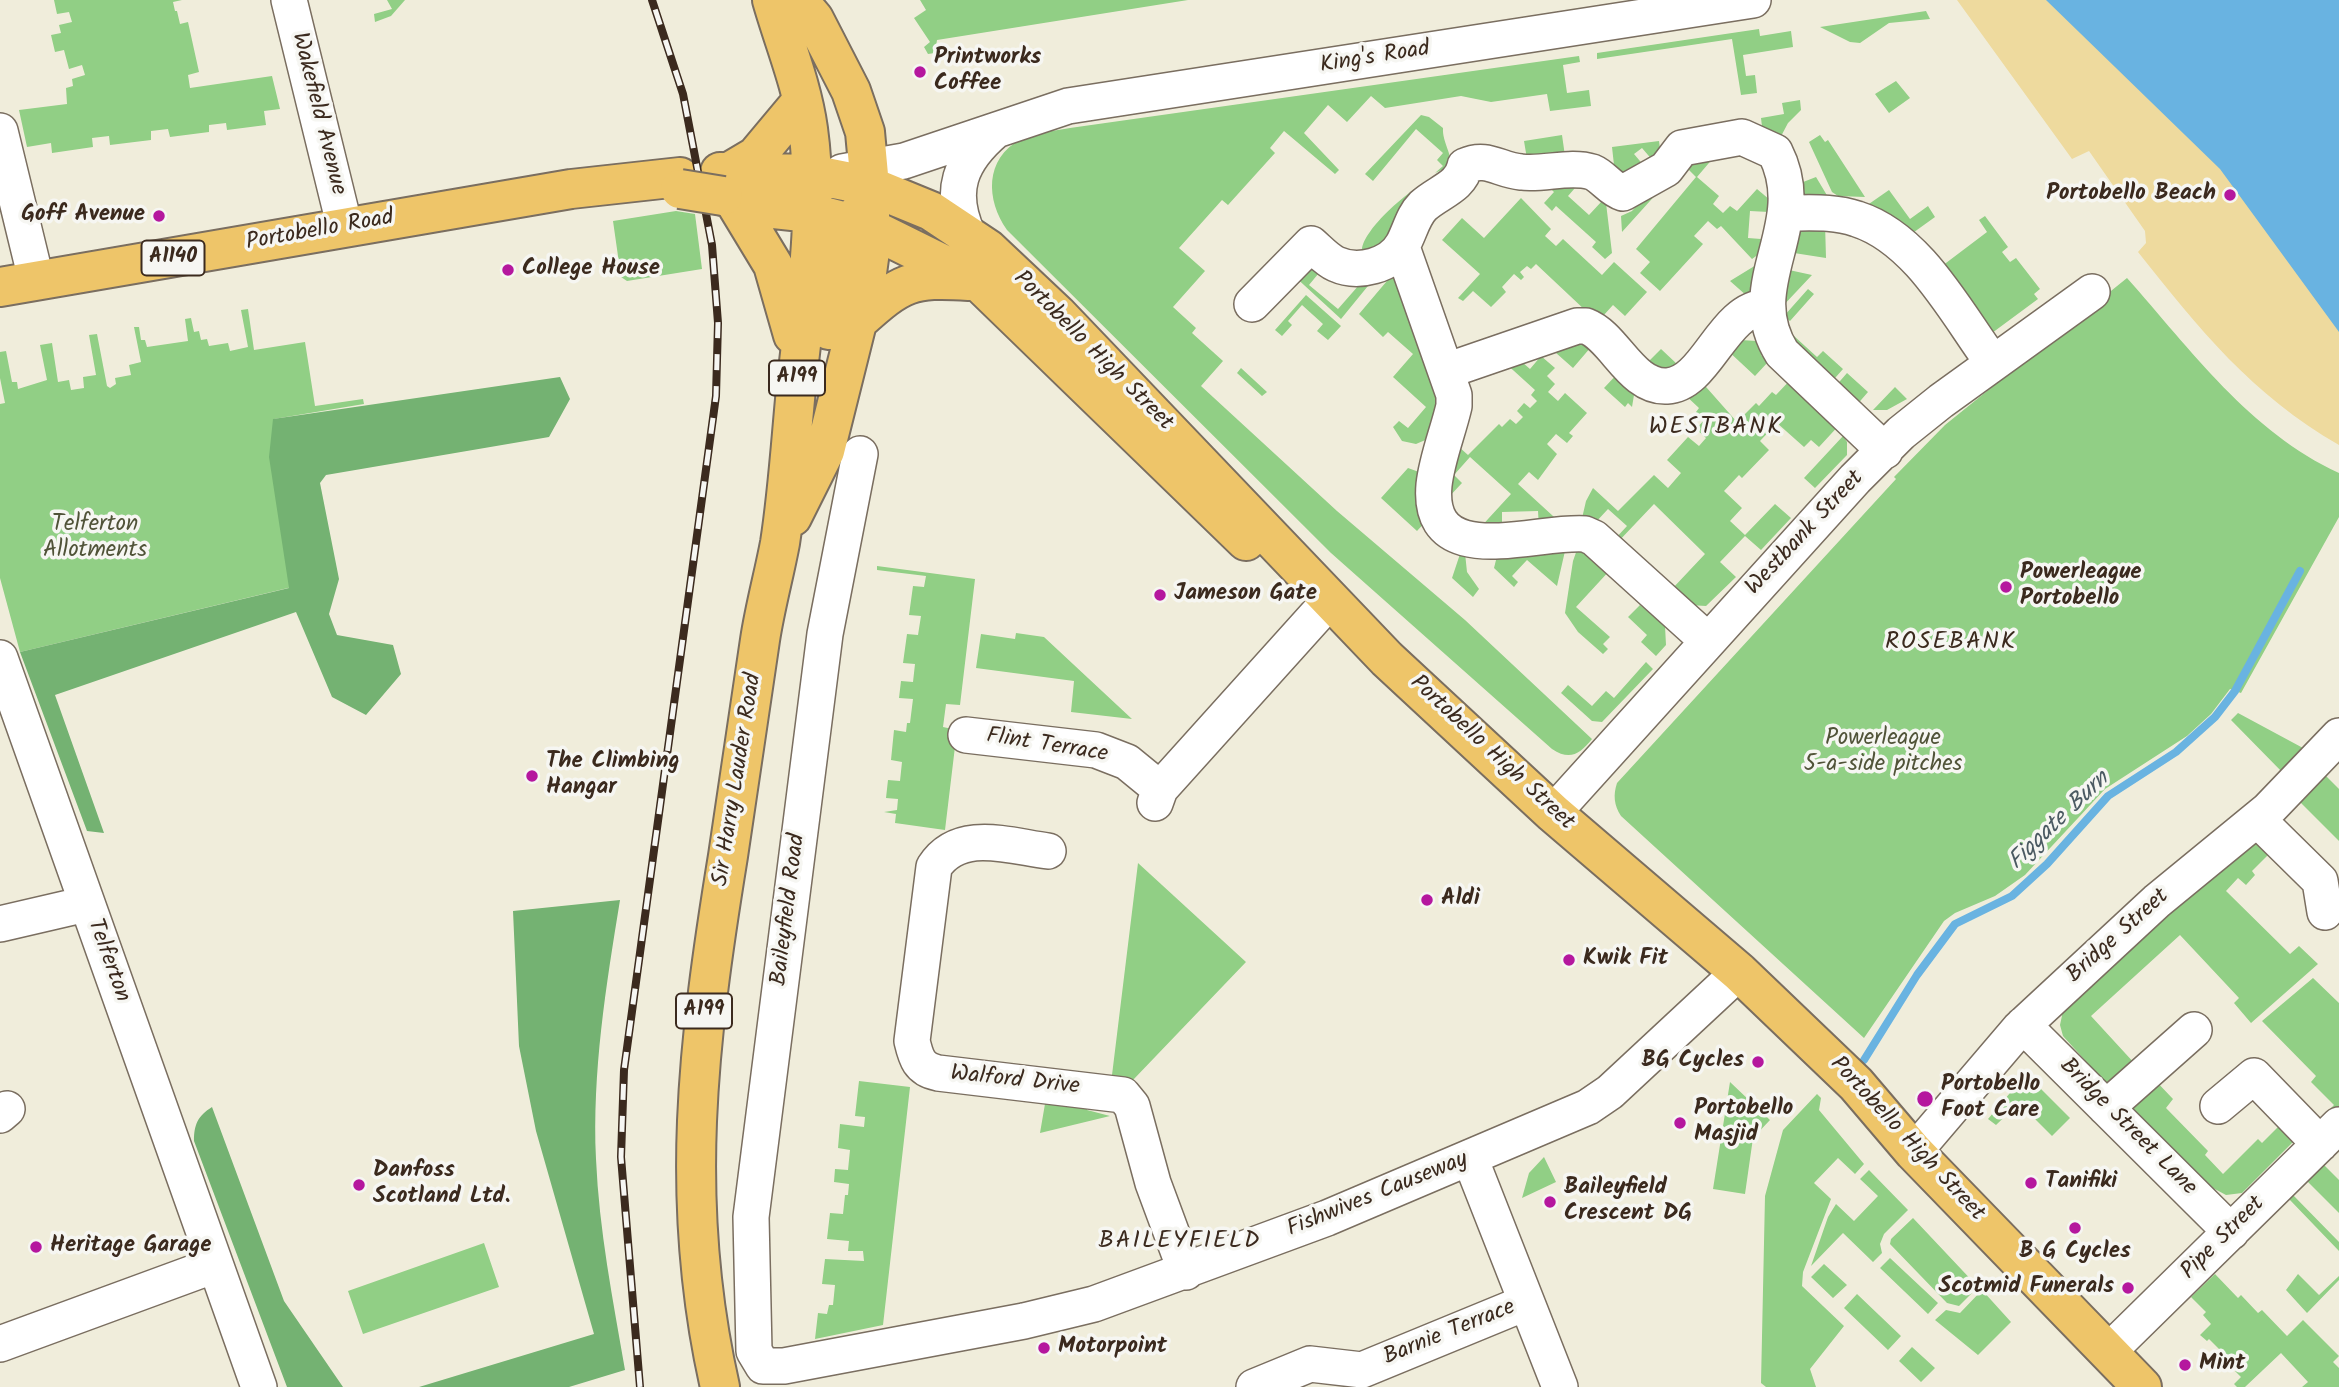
<!DOCTYPE html>
<html>
<head>
<meta charset="utf-8">
<style>
  body { margin:0 }
  canvas { display:block; background:#f0eddb }
</style>
</head>
<body>
<canvas width="2339" height="1387"></canvas>
<script>
const context = document.querySelector('canvas').getContext('2d');
context.lineJoin = 'round';
function paint(path, color) { context.fillStyle = color; context.fill(path, 'evenodd'); }
function trace(path, color, width, dash) { context.strokeStyle = color; context.lineWidth = width; context.lineCap = dash ? 'butt' : 'round'; context.setLineDash(dash || []); context.stroke(path); }
function write(font, color, halo, rows, align = 'center') {
  context.font = font + ' Kalam,sans-serif'; context.lineWidth = 7; context.setLineDash([]); context.textBaseline = 'middle'; context.strokeStyle = halo; context.fillStyle = color; for (const [text, x, y, turn = 0] of rows) {
    context.save(); context.translate(x, y); context.rotate((+turn || 0) * Math.PI / 180); context.textAlign = isNaN(turn) ? turn : align; if (halo) context.strokeText(text, 0, 0); context.fillText(text, 0, 0); context.restore();
  }
}
paint(new Path2D(`
  M54,0H182L173,2L175,11H177L180,24L188,22L199,72L188,75L190,88L272,76L280,109L264,111L266,125L227,130L226,123L209,125V132L170,137L168,129L151,131V140L110,145L109,136L92,138L93,147L52,153L51,143L27,147L19,110L67,104L66,88L73,86L72,79L85,75L82,65L69,69L64,50L55,52L51,35L61,33L59,25L72,22L69,12L57,14Z
  M387,0H405L391,16L375,22L374,14L392,9Z
  M920,0H1188L937,40L935,53L928,54L924,47L930,42L914,18L926,10Z
  M1926,11L1930,19L1889,23L1860,43L1850,42L1820,27Z
  M1759,29L1760,36L1791,31L1793,47L1743,55L1746,76L1755,75L1757,93L1741,95L1732,39L1597,59V53Z
  M1579,56L1580,62L1563,65L1567,93L1589,90L1591,106L1550,111L1547,94L1491,102L1461,96L1385,108L1371,96L1347,122L1328,105L1304,133L1339,170L1335,174L1284,131L1270,148L1275,153L1228,205L1222,200L1179,248L1205,271L1173,307L1196,328L1192,333L1223,361L1201,386L1337,511L1465,620L1592,739C1580,754 1570,761 1552,749L1331,553L1007,230C986,200 984,159 1021,139C1035,132 1055,131 1070,128Z
  M1896,81L1910,98L1889,113L1875,94Z
  M1800,100L1801,110L1788,123L1778,142L1763,135L1761,118L1784,114L1782,103Z
  M1421,115L1429,117L1443,128C1442,142 1453,155 1450,166L1435,173L1443,166L1437,160L1443,153L1416,129L1373,181L1365,174Z
  M1562,135L1566,163L1528,165L1524,141Z
  M1820,135L1825,142L1828,140L1865,197L1838,196L1832,192L1809,142Z
  M1659,141L1661,157L1654,162L1642,148L1634,154L1645,167L1624,181L1615,174L1612,147Z
  M1714,157L1697,177L1719,196L1713,204L1723,213L1730,206L1737,211L1757,189L1770,200L1769,212L1750,211L1748,238L1761,239L1759,254L1752,259L1721,226L1717,229L1708,221L1694,236L1703,244L1660,291L1640,273L1650,262L1636,249L1696,177L1681,162Z
  M1816,177L1831,202L1821,204L1801,192L1798,184Z
  M1582,180L1568,196L1589,215L1602,201L1606,203L1612,253L1605,259L1592,247L1596,242L1556,206L1552,211L1544,203L1554,192L1545,183Z
  M1425,183L1380,249L1362,251C1361,232 1406,192 1425,183Z
  M1653,187L1659,191L1622,232L1621,216L1632,211Z
  M1889,190L1910,219L1928,206L1935,217L1910,235L1866,206Z
  M1521,198L1551,229L1545,236L1556,246L1563,239L1602,275L1614,262L1647,292L1625,316L1613,305L1603,316L1593,309L1586,311L1536,264L1531,269L1527,266L1520,272L1524,277L1521,280L1514,274L1502,287L1506,292L1491,307L1473,291L1463,301L1458,298L1480,274L1442,240L1462,218L1484,238Z
  M676,211L695,214L702,269L627,281L621,277L613,221Z
  M1985,216L2008,247L2002,252L2010,262L2016,258L2040,289L2034,294L2038,299L1992,333L1942,266L1987,232L1979,220Z
  M1825,223L1826,258L1794,253L1800,229Z
  M1761,262L1758,290L1747,296L1730,281Z
  M1298,266L1323,268L1309,285L1338,309L1366,277L1372,281L1341,319L1292,274Z
  M1789,270L1812,275L1780,309Z
  M1392,275L1400,279L1442,409L1430,438L1416,444L1402,441L1393,427L1399,421L1408,428L1426,407L1393,377L1413,354L1388,332L1383,337L1359,314Z
  M2127,278C2191,350 2250,432 2339,473V517L2241,693L2230,689L2211,714L2187,736L2105,789L2025,875L1995,896L1955,913L1944,921L1864,1038L1621,816C1614,805 1613,795 1617,783L1896,479L1894,477L1945,425Z
  M1808,289L1814,294L1790,321L1784,316Z
  M1306,295L1341,326L1328,340L1317,331L1323,324L1302,305L1288,321L1292,325L1282,336L1275,330Z
  M248,309L254,350L305,342L315,406L363,399L364,404L274,419L309,583L20,652L0,578V404L5,403L0,378V352L6,351L12,382H17L18,389L47,380L40,345L52,343L58,382L69,380L71,390L84,388L83,377L96,375L89,335L97,334L107,386L110,388L116,384L115,378L131,375L129,365L141,362L134,327H139L141,340H145L147,347L188,341L185,319L191,318L194,332L199,331L201,340L207,339L209,346L228,343L230,351L248,347L241,310Z
  M1574,335L1591,347L1573,368L1547,345Z
  M1794,336L1817,357L1823,351L1843,369L1828,386L1789,342Z
  M1740,340L1757,341L1767,349L1761,355L1768,362L1755,376L1726,349Z
  M1661,349L1677,364L1663,378L1647,363Z
  M1515,356L1530,369L1541,356L1555,368L1547,376L1555,384L1548,392L1558,401L1565,393L1587,413L1569,433L1573,436L1567,443L1556,434L1547,444L1557,454L1538,480L1529,472L1518,484L1565,527L1539,528L1538,511L1502,512V529L1477,531L1511,494L1470,457L1454,475L1462,483L1447,499L1459,447L1468,455L1499,424L1502,427L1510,419L1516,424L1523,417L1517,411L1524,403L1530,408L1537,401L1531,395L1535,390L1503,361Z
  M1241,368L1267,392L1262,396L1237,373Z
  M1620,371L1635,389L1632,407L1628,403L1625,407L1604,388Z
  M1847,373L1868,392L1855,407L1834,388Z
  M1793,377L1842,422L1819,447L1811,440L1804,447L1777,423L1760,441L1769,450L1742,478L1739,475L1724,491L1742,508L1730,521L1745,535L1775,504L1791,518L1761,550L1745,536L1720,562L1736,577L1706,606L1689,605L1672,589L1705,554L1654,504L1617,543L1614,540L1627,526L1608,509L1595,523L1580,527L1586,501L1593,488L1618,511L1654,475L1668,488L1681,473L1667,460L1688,437L1699,446L1706,438L1696,429L1704,420L1696,412L1699,408L1684,394L1699,379L1737,422L1756,403L1759,406L1772,392L1776,395Z
  M1895,387L1907,399L1887,410H1873Z
  M1843,436L1847,442V455L1815,488L1804,478Z
  M1408,468L1419,472L1428,519L1417,531L1381,498Z
  M1580,541L1611,569L1576,607L1610,637L1603,644L1608,649L1603,654L1578,632L1565,613L1573,561Z
  M1565,551L1557,586L1527,560L1512,576L1518,582L1514,587L1494,568L1497,556Z
  M1465,553L1467,572L1479,589L1473,597L1452,578L1460,554Z
  M877,566L975,579L960,705L946,704L943,727L957,730L945,830L895,823L896,814L884,812L897,810L898,799L886,798L888,780L900,781L902,762L891,760L894,730L906,732L907,723H910L913,699L899,698L901,681L913,682L915,664L903,663L907,634L918,635L921,616L909,615L913,586L924,587L926,576L877,570Z
  M1640,605L1665,626L1666,645L1656,656L1641,642L1647,635L1628,617Z
  M1016,633L1044,637L1132,719L1071,712L1074,681L976,668L981,634L1015,639Z
  M1646,662L1653,669L1602,722L1592,721L1561,693L1568,685L1592,706L1606,691L1614,698Z
  M2238,713L2303,748L2283,773L2231,720Z
  M2323,773L2339,789V841L2297,799Z
  M2259,840L2271,852L2252,871L2255,875L2246,885L2238,878L2226,891L2290,954L2299,946L2318,964L2251,1023L2234,1003L2239,998L2180,935L2091,1016L2136,1065L2111,1089L2063,1036L2060,1025L2063,1011L2232,852L2238,858Z
  M1138,863L1246,962L1133,1080L1112,1075Z
  M2313,978L2339,1003V1110L2322,1117L2334,1105L2311,1082L2316,1076L2262,1021Z
  M2026,1074L2070,1118L2052,1136L2019,1103L1996,1125L1988,1119Z
  M2154,1079L2173,1099L2166,1108L2208,1151L2205,1155L2223,1174L2258,1139L2262,1143L2281,1124L2296,1139L2242,1193L2226,1195L2211,1187L2133,1109L2132,1106Z
  M859,1081L910,1087L883,1325L815,1339L818,1313L827,1314L829,1305H833L835,1285L822,1284L825,1259L864,1261L863,1251H848L849,1241L827,1239L830,1213L843,1214L845,1195H848L849,1184L834,1182L835,1169L848,1170L850,1150L838,1148L840,1124L864,1127L865,1117L855,1116Z
  M1730,1082L1770,1120L1753,1138L1745,1194L1713,1189Z
  M1817,1094L1821,1098L1819,1110L1864,1164L1855,1174L1838,1158L1814,1183L1831,1199L1803,1272L1802,1286L1844,1326L1810,1369L1816,1387H1766L1761,1383L1765,1196L1783,1130Z
  M1046,1098L1087,1103V1110L1110,1116L1040,1133Z
  M1544,1157L1556,1182L1522,1198L1529,1173Z
  M2323,1164L2339,1180V1213L2307,1181Z
  M1869,1170L1908,1210L1884,1234L1880,1244L1882,1253L1873,1262L1843,1233L1811,1266L1828,1217L1836,1204L1854,1221L1878,1196L1860,1179Z
  M2293,1195L2339,1242V1251L2289,1199Z
  M1913,1218L1978,1287L1959,1306L1947,1303L1890,1244L1891,1239Z
  M484,1243L499,1287L363,1334L348,1291Z
  M1890,1258L1938,1303L1928,1314L1880,1268Z
  M1824,1264L1847,1285L1833,1298L1811,1277Z
  M2215,1274L2238,1298L2241,1295L2258,1313L2262,1310L2287,1336L2303,1320L2339,1356L2333,1362L2339,1368V1387H2302L2308,1382L2281,1353L2245,1387H2237L2234,1384L2241,1377L2235,1371L2241,1362L2236,1359L2232,1362L2209,1339L2207,1341L2200,1335L2211,1324L2203,1315L2206,1312L2191,1297Z
  M2298,1274L2319,1295L2339,1276V1280L2307,1313L2286,1290Z
  M1982,1290L2011,1322L1978,1355L1935,1320L1946,1310L1960,1313Z
  M1857,1294L1901,1336L1888,1350L1844,1308Z
  M1912,1347L1935,1368L1921,1382L1899,1361Z`), '#91cf85');
paint(new Path2D(`
  M560,377L570,399L549,437L326,475L320,483L339,579L329,614L337,635L393,645L401,674L366,715L332,697L296,612L55,695L104,833L87,831L20,652L289,588L269,457L273,419Z
  M620,900C606,986 592,1072 596,1159C599,1230 613,1300 625,1370L569,1387H419L594,1334L536,1131L519,1046L513,911Z
  M212,1107L284,1301L343,1387H287L194,1141C194,1124 198,1116 212,1107Z`), '#74b272');
paint(new Path2D(`
  M1957,0H2339V445C2252,395 2199,329 2138,252L2146,243L2145,231L2089,151L2072,159Z`), '#eeda9e');
paint(new Path2D(`
  M2046,0H2339V332L2220,169Z`), '#69b3e1');
trace(new Path2D(`
  M1864,1060L1917,975L1955,924L2012,896L2047,864L2108,796L2176,752L2215,717L2235,691L2300,571`), '#69b3e1', 8);
const minor = new Path2D(`
  M289,0L345,228
  M0,131L36,279
  M842,172L904,161L1068,106L1753,0
  M1787,213C1811,213 1834,211 1857,219C1919,239 1956,313 1993,363
  M968,235C948,191 960,161 995,131
  M1402,247L1454,395V406C1448,432 1437,458 1434,485C1426,573 1535,530 1585,534L1594,538L1708,641
  M1252,304L1311,244C1318,250 1327,260 1336,264C1358,274 1391,266 1403,244C1410,231 1413,216 1423,206C1438,192 1461,187 1465,166C1487,156 1499,170 1521,172C1544,175 1570,165 1592,172C1604,177 1610,189 1623,193L1666,169L1682,148L1742,137L1775,152C1813,226 1738,284 1782,353L1885,451
  M1446,371L1577,326H1586C1615,337 1631,388 1667,386C1707,384 1722,309 1766,307
  M860,454L825,634L751,1217L754,1351L763,1366H784L1024,1321L1094,1304L1327,1218L1588,1107L1610,1092L1739,972
  M0,658L259,1387
  M966,735L1096,750L1127,762L1160,789
  M1155,803L1160,789L1323,608
  M1553,813L1855,479L1901,433L1941,401L2092,292
  M2257,819L2320,881L2325,912
  M1048,851C1009,846 959,828 934,867L912,1041C916,1058 919,1069 938,1073L1123,1095L1132,1106L1153,1183L1186,1272
  M0,924L86,904
  M2023,1025L2231,1232
  M2218,1106L2254,1076L2320,1144
  M2106,1108L2194,1030
  M0,1115L7,1109
  M1914,1152L2019,1029L2157,901L2268,810L2339,736
  M1470,1158L1560,1387
  M0,1344L215,1265
  M2108,1352L2339,1125
  M1254,1387L1310,1364L1362,1370L1525,1303`);
const major = new Path2D(`
  M720,172L810,174L870,186L931,211L988,249L1057,314L1387,659L1553,813L1739,972L1856,1084L1914,1152L2142,1387
  M729,172L756,156L802,101
  M723,196L774,209L811,213L870,228L979,282L1246,541
  M733,199L773,265L793,335
  M0,287L571,189L680,177
  M858,321C901,282 911,277 969,281
  M829,330L842,233L866,204
  M792,517L825,451L864,295L870,251V186L865,132L851,91L814,19L798,0
  M720,1387C678,1202 698,1040 728,856C739,784 749,712 760,640C765,607 774,575 780,543C788,492 791,440 796,389C805,304 820,215 808,129C802,85 784,42 772,0`);
trace(minor, '#7a6e60', 38);
trace(major, '#7a6e60', 42);
trace(minor, '#fff', 35);
trace(major, '#eec569', 38);
const rail = new Path2D(`
  M640,1387L621,1157L624,1070L716,396L718,323L712,245L683,94L652,0`);
trace(rail, '#3b2a1e', 8);
trace(rail, '#f6f6f2', 5, [16]);
const majorBridge = new Path2D(`
  M680,189L723,196`);
trace(majorBridge, '#7a6e60', 42, []);
trace(majorBridge, '#eec569', 38);
for (const [x, y, r, color] of [
  [920,72,7,"#b5179e"],
  [2230,195,7,"#b5179e"],
  [159,216,7,"#b5179e"],
  [508,270,7,"#b5179e"],
  [2006,587,7,"#b5179e"],
  [1160,595,7,"#b5179e"],
  [532,776,7,"#b5179e"],
  [1427,900,7,"#b5179e"],
  [1569,960,7,"#b5179e"],
  [1758,1062,7,"#b5179e"],
  [1925,1099,9,"#b5179e"],
  [1680,1123,7,"#b5179e"],
  [2031,1183,7,"#b5179e"],
  [359,1185,7,"#b5179e"],
  [1550,1202,7,"#b5179e"],
  [2075,1228,7,"#b5179e"],
  [36,1247,7,"#b5179e"],
  [2128,1288,7,"#b5179e"],
  [1044,1348,7,"#b5179e"],
  [2185,1365,7,"#b5179e"]
]) { const dot = new Path2D(); dot.arc(x, y, r, 0, 2 * Math.PI); context.fillStyle = color; context.fill(dot); trace(dot, '#f6f6f2', 2.5); }
for (const [x, y, w] of [
  [173,258,63],
  [797,378,56],
  [704,1011,56]
]) { const box = new Path2D(); box.roundRect(x - w / 2, y - 17.5, w, 35, 5); context.fillStyle = '#f6f6f2'; context.fill(box); trace(box, '#3b2a1e', 2); }
write('bold 21px', '#3b2a1e', null, [
  ["A1140",173,258],
  ["A199",797,378],
  ["A199",704,1011]
]);
write('bold 23px', '#3b2a1e', '#f6f6f2', [
  ["Printworks",934,59],
  ["Coffee",934,85],
  ["Portobello Beach",2216,195,"right"],
  ["Goff Avenue",145,216,"right"],
  ["College House",522,270],
  ["Powerleague",2020,574],
  ["Portobello",2020,600],
  ["Jameson Gate",1174,595],
  ["The Climbing",546,763],
  ["Hangar",546,789],
  ["Aldi",1441,900],
  ["Kwik Fit",1583,960],
  ["BG Cycles",1744,1062,"right"],
  ["Portobello",1941,1086],
  ["Foot Care",1941,1112],
  ["Portobello",1694,1110],
  ["Masjid",1694,1136],
  ["Danfoss",373,1172],
  ["Scotland Ltd.",373,1198],
  ["Tanifiki",2045,1183],
  ["Baileyfield",1564,1189],
  ["Crescent DG",1564,1215],
  ["Heritage Garage",50,1247],
  ["B G Cycles",2075,1253,"center"],
  ["Scotmid Funerals",2114,1288,"right"],
  ["Motorpoint",1058,1348],
  ["Mint",2199,1365]
], 'left');
write('23px', '#3b2a1e', '#f6f6f2', [
  ["King's Road",1375,59,-9],
  ["Wakefield Avenue",317,114,76],
  ["Portobello Road",320,232,-10],
  ["Portobello High Street",1092,352,45],
  ["Westbank Street",1806,534,-47],
  ["Flint Terrace",1047,747,9],
  ["Portobello High Street",1491,754,43],
  ["Sir Harry Lauder Road",739,780,-81],
  ["Baileyfield Road",790,910,-83],
  ["Bridge Street",2119,937,-42],
  ["Telferton",107,961,70],
  ["Walford Drive",1015,1082,6],
  ["Bridge Street Lane",2127,1128,45],
  ["Portobello High Street",1906,1140,47],
  ["Fishwives Causeway",1378,1196,-22],
  ["Pipe Street",2224,1239,-45],
  ["Barnie Terrace",1450,1334,-22]
]);
write('23px', '#505338', '#f6f6f2', [
  ["Telferton",95,526],
  ["Allotments",95,552],
  ["Powerleague",1883,740],
  ["5-a-side pitches",1883,766]
]);
context.letterSpacing = '2px';
write('24px', '#3b2a1e', '#f6f6f2', [
  ["WESTBANK",1716,429],
  ["ROSEBANK",1951,644],
  ["BAILEYFIELD",1180,1243]
]);
context.letterSpacing = '0px';
write('italic 24px', '#4b5a62', '#f6f6f2', [
  ["Figgate Burn",2060,822,-44]
]);
</script>
</body>
</html>
